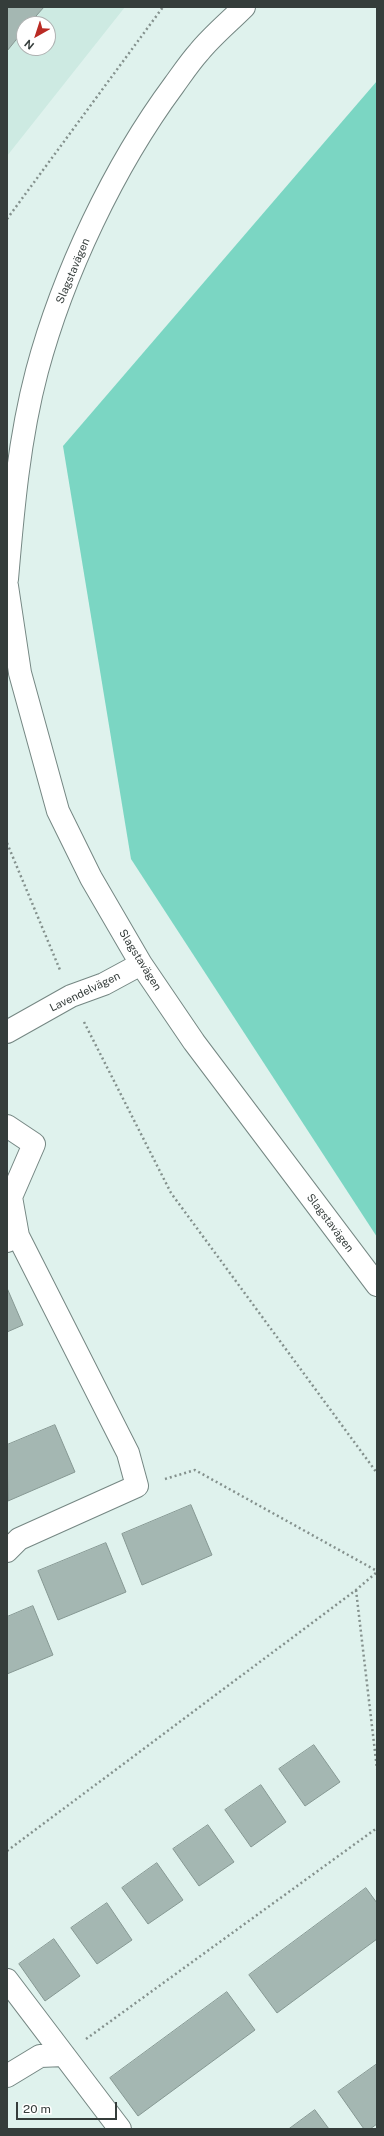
<!DOCTYPE html>
<html>
<head>
<meta charset="utf-8">
<style>
  body { margin:0 }
  #map { position:relative; width:384px; height:2136px; overflow:hidden; background:#dff2ed; font-family:"Public Sans",sans-serif }
  canvas { display:block }
  .frame { position:absolute; inset:0; border:8px solid #353d3b; pointer-events:none }
  .north { position:absolute; left:16px; top:16px; width:40px; height:40px; box-sizing:border-box; background:#fff; border:1px solid #aeb1b1; border-radius:50%; rotate:219deg; font-size:11px; font-weight:700; line-height:16px; text-align:center; color:#353d3b }
  .north::after { content:''; display:block; margin:auto; width:14px; height:18px; background:#ba2b24; clip-path:polygon(50% 0,100% 100%,50% 72%,0 100%) }
  .scale { position:absolute; left:16px; top:2102px; width:101px; height:18px; box-sizing:border-box; border:2px solid #353d3b; border-top:0; padding-left:5px; font-size:12px; line-height:14px; white-space:nowrap; color:#353d3b; -webkit-text-stroke:3px #fff; paint-order:stroke }
</style>
</head>
<body>
<div id="map">
<canvas width="384" height="2136"></canvas>
<div class="frame"></div>
<div class="north">N</div>
<div class="scale">20 m</div>
</div>
<script>
const context = document.querySelector('canvas').getContext('2d');
context.lineJoin = 'round';
function paint(path, color) { context.fillStyle = color; context.fill(path, 'evenodd'); }
function trace(path, color, width, dash) { context.strokeStyle = color; context.lineWidth = width; context.lineCap = dash ? 'butt' : 'round'; context.setLineDash(dash || []); context.stroke(path); }
function write(font, color, halo, rows, align = 'center') {
  context.font = font + ' "Public Sans",sans-serif'; context.lineWidth = 3; context.setLineDash([]); context.textBaseline = 'middle'; context.strokeStyle = halo; context.fillStyle = color; for (const [text, x, y, turn = 0] of rows) {
    context.save(); context.translate(x, y); context.rotate((+turn || 0) * Math.PI / 180); context.textAlign = isNaN(turn) ? turn : align; if (halo) context.strokeText(text, 0, 0); context.fillText(text, 0, 0); context.restore();
  }
}
paint(new Path2D(`
  M7,7H125L7,156ZM24,24H48V48H24Z`), '#cdeae2');
paint(new Path2D(`
  M377,81V1237L131,859L63,446Z`), '#7bd6c3');
const building = new Path2D(`
  M7,7H44L29,24H24V30L7,51Z
  M7,1288L23,1325L7,1332Z
  M55,1425L75,1472L8,1501L7,1445Z
  M191,1505L212,1555L142,1585L122,1534Z
  M106,1543L126,1592L58,1620L38,1571Z
  M33,1606L53,1655L7,1674V1617Z
  M314,1745L340,1782L305,1806L279,1769Z
  M261,1785L286,1822L251,1847L225,1810Z
  M208,1825L234,1862L199,1886L173,1849Z
  M157,1863L183,1900L148,1924L122,1888Z
  M366,1888L377,1903V1939L277,2013L249,1975Z
  M107,1903L132,1940L97,1964L71,1928Z
  M54,1939L80,1976L45,2001L19,1964Z
  M227,1992L255,2030L138,2116L110,2078Z
  M377,2064V2124L370,2129H364L338,2092Z
  M315,2110L329,2129H289Z`);
paint(building, '#a4b7b2');
trace(building, '#869893', 1);
const minor = new Path2D(`
  M7,579C13,509 19,439 37,371C63,274 114,166 174,85C182,74 190,62 199,52C212,36 229,22 244,7
  M7,586L20,673L58,811L91,878L141,964L194,1042L377,1285
  M7,1032L71,996L104,984L141,964
  M7,1126L34,1144L11,1197L18,1236L7,1241
  M7,1551L19,1539L137,1486L128,1453L18,1236
  M7,1980L120,2129
  M7,2076L40,2056L64,2055`);
trace(minor, '#758783', 24);
trace(new Path2D(`
  M7,219L163,7
  M7,843L60,970
  M84,1022L171,1193L377,1473
  M165,1479L195,1470L377,1571
  M356,1590L377,1769
  M7,1851L356,1590L377,1572
  M86,2039L377,1828`), '#84918d', 2.5, [2, 3]);
trace(minor, '#fff', 22);
write('11px', '#353d3b', '#fff', [
  ["Slagstavägen",73,271,-67],
  ["Slagstavägen",140,960,58],
  ["Lavendelvägen",85,992,-26],
  ["Slagstavägen",330,1223,53]
]);
</script>
</body>
</html>
